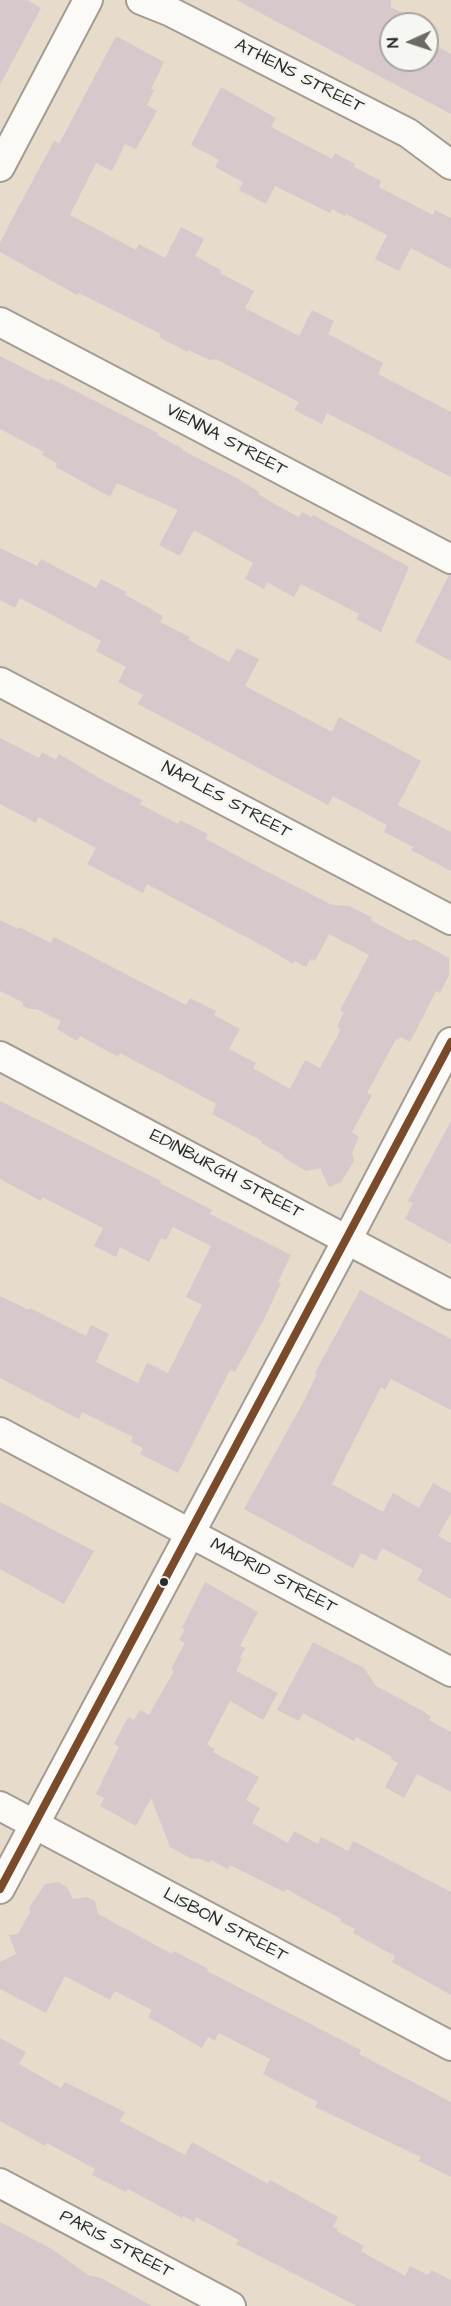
<!DOCTYPE html>
<html>
<head>
<meta charset="utf-8">
<style>
  body { margin:0 }
  #map { position:relative; width:451px; height:2306px; overflow:hidden; background:#e7dbcb; font-family:"Architects Daughter",sans-serif }
  canvas { display:block }
  .north { position:absolute; left:379px; top:12px; width:60px; height:60px; box-sizing:border-box; background:#f6f6f2; border:2px solid #a5a5a2; border-radius:50%; rotate:267deg; font-size:16px; font-weight:700; line-height:24px; text-align:center; color:#2b2b2b }
  .north::after { content:''; display:block; margin:auto; width:21px; height:27px; background:#6d6963; clip-path:polygon(50% 0,100% 100%,50% 72%,0 100%) }
</style>
</head>
<body>
<div id="map">
<canvas width="451" height="2306"></canvas>
<div class="north">N</div>
</div>
<script>
const context = document.querySelector('canvas').getContext('2d');
context.lineJoin = 'round';
function paint(path, color) { context.fillStyle = color; context.fill(path, 'evenodd'); }
function trace(path, color, width, dash) { context.strokeStyle = color; context.lineWidth = width; context.lineCap = dash ? 'butt' : 'round'; context.setLineDash(dash || []); context.stroke(path); }
function write(font, color, halo, rows, align = 'center') {
  context.font = font + ' "Architects Daughter",sans-serif'; context.lineWidth = 5; context.setLineDash([]); context.textBaseline = 'middle'; context.strokeStyle = halo; context.fillStyle = color; for (const [text, x, y, turn = 0] of rows) {
    context.save(); context.translate(x, y); context.rotate((+turn || 0) * Math.PI / 180); context.textAlign = isNaN(turn) ? turn : align; if (halo) context.strokeText(text, 0, 0); context.fillText(text, 0, 0); context.restore();
  }
}
paint(new Path2D(`
  M0,0H27L41,8L0,85Z
  M236,0H391V7L423,24H391V60H427V41L451,54V114Z
  M116,36L164,62L151,89L154,90L147,105L157,111L136,149L125,144L112,171L96,163L70,215L136,250L139,244L165,258L181,227L204,239L195,256L221,270L220,273L254,291L245,308L299,336L312,310L334,321L328,334L383,363L378,374L451,412V477L327,413L322,424L294,410L299,402L216,359L210,360L188,350L187,352L159,337L161,334L79,293L77,295L0,252V243L10,223L54,141L59,144Z
  M221,87L276,118L271,127L332,159L335,153L355,164L354,167L381,181L379,187L433,215L435,210L451,218V269L411,248L399,271L375,259L387,235L346,214L345,216L332,209L330,213L275,186L266,204L239,190L243,182L215,167L219,160L191,145Z
  M0,356L49,381L50,378L148,428L158,433L157,435L183,449L182,450L237,478L259,492L258,494L278,506L299,517L302,512L312,517L313,515L409,567L381,632L356,619L359,614L301,584L294,597L267,582L264,589L245,579L253,563L194,530L180,556L159,545L178,510L117,483L110,497L56,467L57,463L42,455L44,452L0,429Z
  M0,548L37,566L41,559L96,588L101,579L126,592L125,595L153,610V611L163,616L160,622L190,637L189,640L229,662L237,648L259,659L245,686L332,732L339,717L421,761L398,805L451,832V871L411,850L413,847L384,832L387,825L333,796L328,805L138,704L143,695L118,682L126,667L96,651L101,641L20,598L15,608L0,600Z
  M449,575H451V661L415,642Z
  M0,738L39,758L42,752L56,760L59,754L106,782L142,800L140,804L178,824L180,820L208,834L206,839L260,868L332,905L349,906L371,917L372,921L410,941L414,939L449,958V975L440,993L436,991L410,1042L400,1037L398,1040L396,1039L367,1093L372,1095L352,1132L359,1137L352,1153L354,1161L341,1182L329,1187L320,1168L306,1171L284,1158L283,1155L261,1143L262,1141L212,1114L216,1105L215,1103L120,1053L118,1057L80,1036L77,1041L57,1029L61,1021L36,1009H29L23,1006L22,1002L0,991V920L18,929L19,927L51,943L54,937L186,1005L190,998L216,1011L214,1015L240,1029L229,1049L256,1063L253,1068L290,1089L305,1060L320,1068L341,1029L337,1027L344,1012L340,1010L369,955L329,934L315,961L310,959L306,967L295,961L293,964L272,951L147,884L143,893L87,864L96,848L38,817L36,823L0,804Z
  M0,1101L161,1181L160,1183L212,1210L210,1214L291,1255L278,1282L281,1283L264,1319L235,1372L230,1370L178,1473L140,1454L143,1448L131,1442L133,1437L82,1412L79,1419L0,1378V1296L29,1310L30,1308L86,1336L91,1325L109,1334L96,1362L138,1383L147,1363L168,1373L202,1305L186,1297L211,1246L173,1227L166,1240L161,1238L149,1262L120,1247L116,1257L94,1246L103,1228L42,1197L41,1201L0,1179Z
  M451,1121V1244L405,1219L413,1203L408,1201Z
  M360,1290L451,1339V1410L391,1379L385,1390L381,1387L332,1484L383,1512L393,1493L419,1508L433,1483L451,1493V1513L438,1536L451,1543V1599L417,1580L423,1570L382,1548L376,1561L361,1553L353,1568L244,1509L304,1401L317,1374L315,1373Z
  M0,1502L94,1551L64,1604L0,1569Z
  M205,1582L258,1612L240,1646L245,1648L240,1658L242,1659L236,1671L278,1693L263,1720L230,1701L207,1745L215,1749L213,1752L259,1777L246,1800L260,1808L252,1823L288,1843L294,1831L318,1844L321,1837L348,1851L353,1841L451,1892V1995L392,1962L395,1956L353,1933L355,1929L340,1921L341,1919L286,1889L284,1892L230,1865L228,1869L211,1860L209,1863L198,1858L192,1859L170,1847L151,1798L136,1826L100,1806L104,1798L96,1794L119,1747L114,1744L128,1717L134,1720L140,1710L149,1715L174,1671L171,1669L185,1643L179,1640L185,1629L182,1628Z
  M313,1642L364,1668L376,1686L423,1711L431,1717L429,1720L451,1732V1792L417,1774L404,1798L385,1787L398,1763L391,1759L392,1757L356,1737L354,1741L303,1713L299,1721L277,1710Z
  M58,1882L67,1887L73,1899L87,1897L95,1901L98,1914L172,1954L174,1951L208,1969L207,1971L361,2050L359,2054L451,2102V2177L419,2161L421,2157L315,2107L318,2102L263,2074L270,2059L219,2033L215,2041L208,2037L202,2048L148,2017L152,2010L115,1991L110,2000L65,1976L46,2013L0,1989V1962L16,1954L9,1935L18,1934L30,1912L29,1908L45,1884Z
  M0,2038L26,2052L19,2064L61,2088L65,2082L125,2112L120,2121L185,2155L192,2142L268,2184L270,2180L338,2217L333,2227L338,2229L337,2231L364,2246L361,2251L405,2276L410,2266L428,2275L431,2270L451,2280V2306H357L236,2244L239,2240L196,2217L194,2222L183,2216L182,2218L128,2189L126,2192L92,2175L95,2169L47,2143L45,2146L0,2121Z
  M0,2222L52,2249L88,2275L101,2278L152,2306H0Z`), '#d7c8cc');
const minor = new Path2D(`
  M141,0L171,12L408,133L451,165
  M0,167L88,0
  M0,322L451,559
  M0,682L451,920
  M0,1056L451,1295
  M0,1432L451,1672
  M0,1806L451,2046
  M0,1889L347,1240L451,1042
  M0,2183L231,2306`);
trace(minor, '#a39c93', 32);
trace(minor, '#fbfaf7', 28);
trace(new Path2D(`
  M0,1889L451,1042`), '#7a4b2a', 8);
for (const [x, y, r, color] of [
  [164,1582,5,"#2b2b2b"]
]) { const dot = new Path2D(); dot.arc(x, y, r, 0, 2 * Math.PI); context.fillStyle = color; context.fill(dot); trace(dot, '#f6f6f2', 2); }
write('18px', '#2b2b2b', '#f6f6f2', [
  ["ATHENS STREET",299,77,27],
  ["VIENNA STREET",226,441,28],
  ["NAPLES STREET",226,801,28],
  ["EDINBURGH STREET",226,1175,28],
  ["MADRID STREET",273,1577,28],
  ["LISBON STREET",225,1926,28],
  ["PARIS STREET",116,2245,28]
]);
</script>
</body>
</html>
